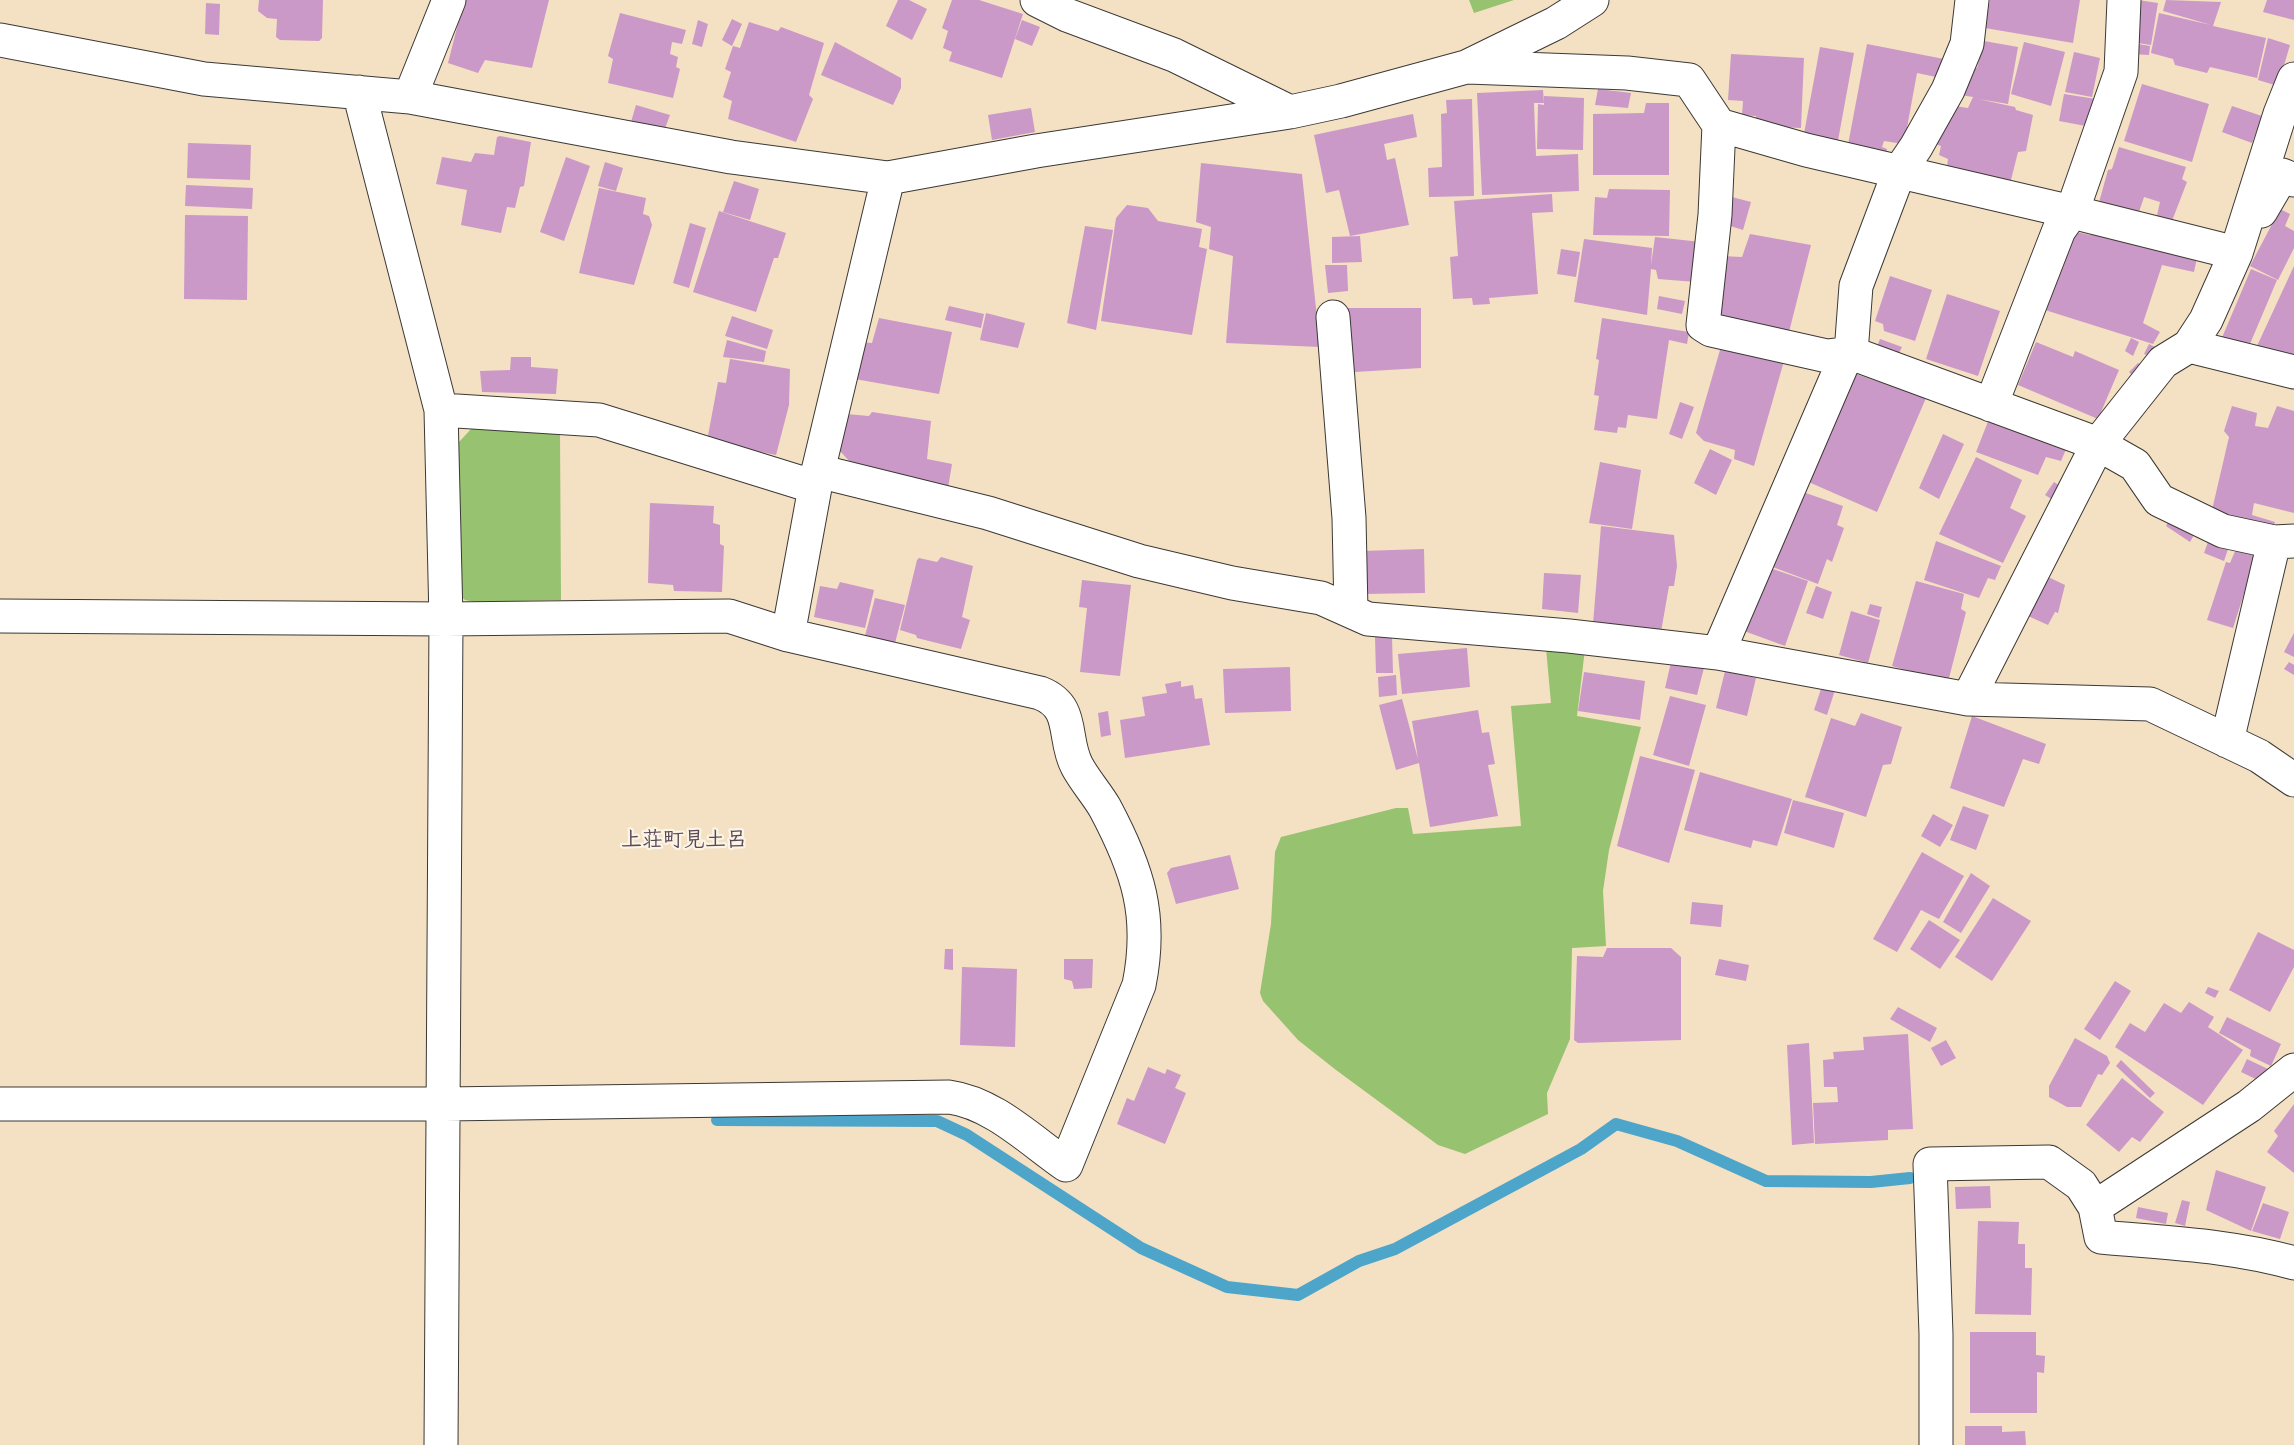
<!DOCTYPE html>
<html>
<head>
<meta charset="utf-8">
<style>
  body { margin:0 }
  canvas { display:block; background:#f4e0c3 }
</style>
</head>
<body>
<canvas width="2294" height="1445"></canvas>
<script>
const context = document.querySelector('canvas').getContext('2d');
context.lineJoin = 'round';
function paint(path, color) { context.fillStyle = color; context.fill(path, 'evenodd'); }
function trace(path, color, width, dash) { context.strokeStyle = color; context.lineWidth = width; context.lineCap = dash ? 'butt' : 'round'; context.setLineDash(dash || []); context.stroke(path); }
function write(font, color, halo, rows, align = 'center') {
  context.font = font + ' Itim,"Klee One",sans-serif'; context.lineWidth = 4.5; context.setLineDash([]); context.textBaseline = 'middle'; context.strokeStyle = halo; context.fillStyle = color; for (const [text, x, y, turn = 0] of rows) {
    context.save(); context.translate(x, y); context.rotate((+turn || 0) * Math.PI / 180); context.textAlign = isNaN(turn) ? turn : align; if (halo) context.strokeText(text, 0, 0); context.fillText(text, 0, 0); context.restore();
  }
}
paint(new Path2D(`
  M1469,0H1514L1474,13Z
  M472,428L560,431L561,600L475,602L465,600L458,594L459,442Z
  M1546,648L1585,649L1577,716L1641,727L1609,850L1603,891L1606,946L1572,948L1570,1039L1547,1093L1548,1114L1465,1154L1438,1145L1336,1070L1298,1040L1263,1001L1260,993L1271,924L1275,852L1281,837L1396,808H1408L1413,834L1521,826L1511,706L1551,703Z`), '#97c26f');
trace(new Path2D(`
  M717,1120L937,1121L967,1135L1141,1248L1227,1287L1298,1295L1359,1261L1395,1249L1581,1149L1616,1124L1677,1141L1766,1181L1871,1182L1910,1178`), '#4ea5ca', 12);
paint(new Path2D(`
  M259,0H323L322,38L319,41L280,40L276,37L277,19L267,18L258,11Z
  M464,0H549L532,68L485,60L478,73L448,63Z
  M898,0H909L927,9L912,40L886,26Z
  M952,0H979L1023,14L1002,78L949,61L952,52L943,48L948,31L942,28Z
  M1990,0H2080L2073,43L1985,28Z
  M2138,0L2158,3L2151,45L2131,42Z
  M2166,0L2221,2L2213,26L2266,38L2257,78L2210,67L2207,73L2175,65L2173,59L2151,53L2159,13L2211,25L2163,11Z
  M2267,0H2294V20L2263,12Z
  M206,3L220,4L219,35L205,34Z
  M620,13L686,30L682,44L672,42L670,54L678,57L676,67L680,69L673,98L608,83L613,59L608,56Z
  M732,19L742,24L732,46L722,40Z
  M698,20L708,24L702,47L692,44Z
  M1022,20L1040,27L1032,46L1015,39Z
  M749,22L778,31L781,27L824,43L809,95L813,99L796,142L728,119L732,101L723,97L731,72L725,69L733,46L740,48Z
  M2268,38L2290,45L2278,86L2258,80Z
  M1984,41L2018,47L2008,104L1978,99L2015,107L2016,110L2033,115L2026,151L2018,152L2009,188L1946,174L1948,159L1939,155L1941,146L1933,143L1948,105L1968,108L1973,97L1955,94L1969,67L1977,68Z
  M835,42L901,78V88L893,105L821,75Z
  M2024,42L2065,52L2051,106L2011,94Z
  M2132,43L2150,46L2149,55L2132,54Z
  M1867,44L1944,59L1941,78L1917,73L1904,144L1884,141L1882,147L1887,149L1885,157L1847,150Z
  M1820,47L1854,53L1837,146L1803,139Z
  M2074,52L2100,58L2092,97L2065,92Z
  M1731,54L1804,58L1801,128L1756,126V116L1742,115L1743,101L1728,100Z
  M2142,84L2209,104L2192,162L2124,141Z
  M1598,89L1631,93L1628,108L1595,105Z
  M1543,90L1544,103H1534L1536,156L1578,154L1579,191L1482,195L1477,93Z
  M2064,94L2096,99L2091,127L2059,121Z
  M1544,96L1584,98L1583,150L1537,149L1538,104L1544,105Z
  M1472,99L1474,196L1429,197L1428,168L1442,167L1441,114L1447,113L1446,100Z
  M1646,103H1669V175H1593V114L1644,113Z
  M636,105L670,115L664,131L631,122Z
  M2232,106L2262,116L2252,143L2222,132Z
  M1031,108L1035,132L992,140L988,115Z
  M1413,114L1417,137L1384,144L1387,160L1395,158L1409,225L1350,236L1339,190L1326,193L1314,135Z
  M500,136L531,142L524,186L520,187L515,208L507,207L501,233L461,225L467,190L436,184L442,157L471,162L475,153L494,155L497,137Z
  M188,143L251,145L250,180L187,178Z
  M2119,147L2186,167L2182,179L2187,182L2170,226L2156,220L2160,202L2144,197L2137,218L2098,206L2108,170L2112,169Z
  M566,157L590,166L564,241L540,232Z
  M605,162L623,168L616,191L598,186Z
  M1201,163L1302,174L1320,347L1226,343L1233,256L1209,249L1211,227L1196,222Z
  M734,181L759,189L750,220L723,212Z
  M186,185L253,188L252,209L185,206Z
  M599,188L646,198L643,214L649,216L652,225L634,285L579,273Z
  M1609,189L1670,190L1669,236L1593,235L1595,197L1607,198Z
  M1552,194L1553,212L1532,213L1538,294L1489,298L1490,304L1473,305L1472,298L1453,299L1450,257L1458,256L1454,201Z
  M1732,197L1751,202L1743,230L1724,224Z
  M1127,205L1148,208L1158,221L1202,229L1199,247L1207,249L1192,335L1101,321L1116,218Z
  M2280,209L2290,214L2285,226L2294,231V248L2278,280L2250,266Z
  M719,211L786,233L778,258H774L756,312L693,292Z
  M185,215L248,216L247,300L184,299Z
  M690,223L706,228L689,288L673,283Z
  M1085,226L1113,230L1096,330L1067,323Z
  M2094,230L2137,241L2138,246L2198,253L2194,272L2162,265L2143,323L2160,332L2153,344L2045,310L2076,232L2090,235Z
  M1750,234L1811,245L1788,336L1715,317L1721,256L1742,257Z
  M1360,236L1362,262L1332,263V237Z
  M1655,237L1701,242L1696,282L1658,279L1656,270L1651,269L1647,315L1574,302L1584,239L1652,248L1651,265Z
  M1561,249L1580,252L1576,277L1557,274Z
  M1325,265H1347L1348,291L1328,293Z
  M2294,266V362L2257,346Z
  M2251,269L2277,280L2247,351L2221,340Z
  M1890,276L1932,290L1915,341L1884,331L1883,324L1875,321Z
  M1947,294L2000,311L1978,376L1926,359Z
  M1659,296L1685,301L1682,314L1657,309Z
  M949,306L984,314L981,328L945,320Z
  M1344,308H1421V368L1355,372L1342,370Z
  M986,313L1025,323L1018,348L980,340Z
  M732,316L773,330L767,349L725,336Z
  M879,318L952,332L939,394L855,379L861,342L872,343Z
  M1602,318L1689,332L1687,344L1669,340L1657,419L1628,415L1626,428L1618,427L1617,433L1594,430L1599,396L1594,395L1599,360L1596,359Z
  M2131,338L2139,342L2133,356L2125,351Z
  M1880,339L1902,347L1897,357L1876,349Z
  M727,340L766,351L764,362L723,357Z
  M2036,342L2073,357L2075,351L2119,370L2098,419L2018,385Z
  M1722,343L1784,361L1754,466L1734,459L1735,450L1704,441L1696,433Z
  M2149,344L2157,348L2153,357L2144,354Z
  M511,357H531V367L558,369L556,394L482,392L480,371L510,370Z
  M730,359L790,369L789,405L776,455L707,441L718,382L726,383Z
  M2138,363L2142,366L2133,376L2129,372Z
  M1853,373L1926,398L1877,512L1804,480Z
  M1680,402L1694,407L1682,439L1669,434Z
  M2232,406L2257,413L2255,426L2268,428L2277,406L2294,411V513L2254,503L2252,515L2275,522L2273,529L2212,510L2229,437L2224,431Z
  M872,412L931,421L927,459L952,464L948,488L853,465L838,449L846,414L869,416Z
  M1989,419L2067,447L2061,461L2046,457L2038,475L1976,452Z
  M1943,434L1964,444L1939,499L1919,488Z
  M1710,449L1732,460L1716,495L1694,483Z
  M1976,457L2022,480L2010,508L2026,516L2003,563L1939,534Z
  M1600,462L1641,470L1632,529L1589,523Z
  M2054,482L2060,486L2053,500L2045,495Z
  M1800,491L1843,506L1837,525L1844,528L1832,562L1827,559L1818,584L1770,566Z
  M650,503L714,506L713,523L720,525V544L724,546L722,592L674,591L673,585L648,583Z
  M2169,520L2194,535L2190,542L2166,526Z
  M1601,526L1674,535L1677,566L1674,586H1669L1661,632L1593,624Z
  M2209,539L2229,546L2224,561L2204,553Z
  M1936,541L2001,566L1995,580L1988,578L1979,598L1924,580Z
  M1424,549L1425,593L1363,594L1362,551Z
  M2236,549L2256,556L2233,628L2207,620L2226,562L2230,563Z
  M941,557L973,566L962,617L970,620L961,649L917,638L916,635L900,630L917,560L919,558L937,562Z
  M1767,567L1808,581L1785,646L1744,631Z
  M1544,573L1581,575L1578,613L1542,609Z
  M2046,576L2065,585L2058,613L2055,612L2048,625L2028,616Z
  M1082,580L1131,585L1120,676L1080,672L1087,608L1079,607Z
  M1916,581L1964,594L1961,609L1966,612L1948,682L1892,666Z
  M840,582L874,590L865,628L814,617L820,586L837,589Z
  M1816,586L1832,592L1823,619L1806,613Z
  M875,598L905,605L895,643L865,636Z
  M1870,604L1882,607L1879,618L1867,614Z
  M1851,611L1880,620L1868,663L1839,655Z
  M2294,633V657L2284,652Z
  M1375,637H1392L1393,673H1376Z
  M1467,648L1470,687L1402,694L1398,654Z
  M1672,658L1705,664L1697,695L1665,688Z
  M2289,662L2294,665V675L2284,669Z
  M1290,667L1291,711L1225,713L1223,669Z
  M1725,671L1756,678L1747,716L1716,708Z
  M1584,672L1645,681L1640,720L1578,711Z
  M1396,675L1397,695L1379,697L1378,677Z
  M1181,681V687L1193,685L1195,699L1202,698L1210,745L1125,758L1120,720L1145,716L1142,697L1167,693L1165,684Z
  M1822,686L1835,690L1827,715L1814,710Z
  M1670,696L1706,705L1689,766L1653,755Z
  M1402,699L1418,759L1412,721L1478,710L1482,733L1489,732L1495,764L1488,765L1498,816L1430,827L1419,763L1396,770L1379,705Z
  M1108,711L1111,735L1101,737L1098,713Z
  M1861,713L1902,727L1891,764L1883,765L1866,817L1805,797L1831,718L1855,726Z
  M1972,716L2046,744L2039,764L2023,759L2004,807L1950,788Z
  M1640,756L1695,770L1669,863L1617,846Z
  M1700,772L1792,799L1777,846L1753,840L1751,848L1684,830Z
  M1793,800L1844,813L1834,848L1784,833Z
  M1963,806L1989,815L1976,850L1950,840Z
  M1933,814L1953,825L1940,847L1921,836Z
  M1922,852L1964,876L1939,919L1921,910L1897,952L1873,939Z
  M1230,855L1239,889L1176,904L1167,873L1171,868Z
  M1971,873L1990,886L1961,933L1943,922Z
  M1993,898L2031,921L1992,981L1955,957Z
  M1692,902L1723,905L1721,927L1690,924Z
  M1929,920L1960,940L1940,969L1910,949Z
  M2258,932L2294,950V967L2270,1012L2229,990Z
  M1607,948H1671L1681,957V1040L1578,1043L1574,1040L1577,956L1603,957Z
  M945,949H953V970L944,969Z
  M1064,959H1093L1092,988L1074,989L1072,981L1064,979Z
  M1719,959L1749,965L1746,981L1715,975Z
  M962,967L1017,969L1015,1047L960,1045Z
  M2115,981L2131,991L2100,1040L2084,1029Z
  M2208,987L2219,991L2215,998L2205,993Z
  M2189,1002L2214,1017L2208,1027L2243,1050L2203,1105L2115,1047L2130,1023L2145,1032L2164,1003L2181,1013Z
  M1898,1007L1937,1028L1930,1042L1890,1019Z
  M2227,1017L2281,1044L2271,1066L2250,1056L2251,1050L2219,1033Z
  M1908,1034L1913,1129L1888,1130V1140L1815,1144L1813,1103L1838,1102L1837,1087H1824L1823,1060L1834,1059L1833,1052L1864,1050L1863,1037Z
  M2075,1038L2107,1056L2110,1063L2102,1075L2098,1074L2081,1107H2067L2049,1097V1086Z
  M1946,1040L1956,1058L1941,1066L1931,1048Z
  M1809,1043L1814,1143L1792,1145L1787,1045Z
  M2247,1059L2270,1070L2264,1083L2241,1072Z
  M2121,1060L2155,1093L2150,1098L2116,1066Z
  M1148,1067L1165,1074L1167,1069L1181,1075L1175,1088L1186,1093L1165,1144L1117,1124L1127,1098L1134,1101Z
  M2122,1078L2164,1112L2140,1142L2132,1137L2119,1152L2086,1125Z
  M2294,1104V1173L2267,1152L2278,1136L2274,1131Z
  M2216,1170L2266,1187L2251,1231L2206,1210Z
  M1990,1186L1991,1208L1956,1209L1955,1187Z
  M2182,1200L2190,1202L2185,1226L2175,1223Z
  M2263,1203L2289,1212L2280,1239L2252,1231Z
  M2138,1207L2168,1213L2166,1224L2136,1218Z
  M1978,1221L2019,1222L2018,1244H2025V1268H2032L2031,1315L1975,1314Z
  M1970,1332H2036V1355L2045,1356L2044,1373L2037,1372V1413H1970Z
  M1965,1426H2002V1432L2025,1431L2026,1445H1965Z`), '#cb99c7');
const minor = new Path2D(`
  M1037,0L1067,15L1174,55L1290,112
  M0,40L204,79L410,97L731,157L888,178L1036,151L1290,112L1341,101L1466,67L1556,23L1592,0
  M1468,67L1627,73L1689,80L1719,125L1806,150L2072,212L2121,72L2124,0
  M359,92L441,410L446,619L441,1445
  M410,97L449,0
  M1719,125L1715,215L1703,325L1711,330L1827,356L1851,353L2098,444L2135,465L2159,500L2223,531L2274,542L2294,541
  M888,178L818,471L988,513L1139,561L1232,583L1321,598L1368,619L1569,636L1718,653L1968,699L2150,704L2259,756L2294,780
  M2261,211L2282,175L2294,180
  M1333,317L1349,518L1351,611
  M2189,346L2294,372
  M1991,405L2059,230L2072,212L2236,253
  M441,410L599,420L815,487
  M0,616L446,619L729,616L788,635L1040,693C1076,707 1062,738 1077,766C1085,781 1097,794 1105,808C1138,870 1153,916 1139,985L1066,1165C1030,1140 993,1103 949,1097L445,1104H0
  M788,635L818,471
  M1718,653L1842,365L1851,353L1856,286L1899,172L1916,147L1948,90L1967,44L1972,0
  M1968,699L2098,444L2163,362L2189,346L2206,320L2236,253L2280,114L2294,79
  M2227,741L2274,542
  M2095,1207L2101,1237C2166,1243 2231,1245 2294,1263
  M1936,1445V1334L1930,1164L2049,1162L2081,1185L2095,1207L2249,1106L2294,1070`);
trace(minor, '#3c3935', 35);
trace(minor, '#fff', 33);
write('bold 21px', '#594858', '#fcf5e5', [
  ["上荘町見土呂",684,841]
]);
</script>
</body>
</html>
